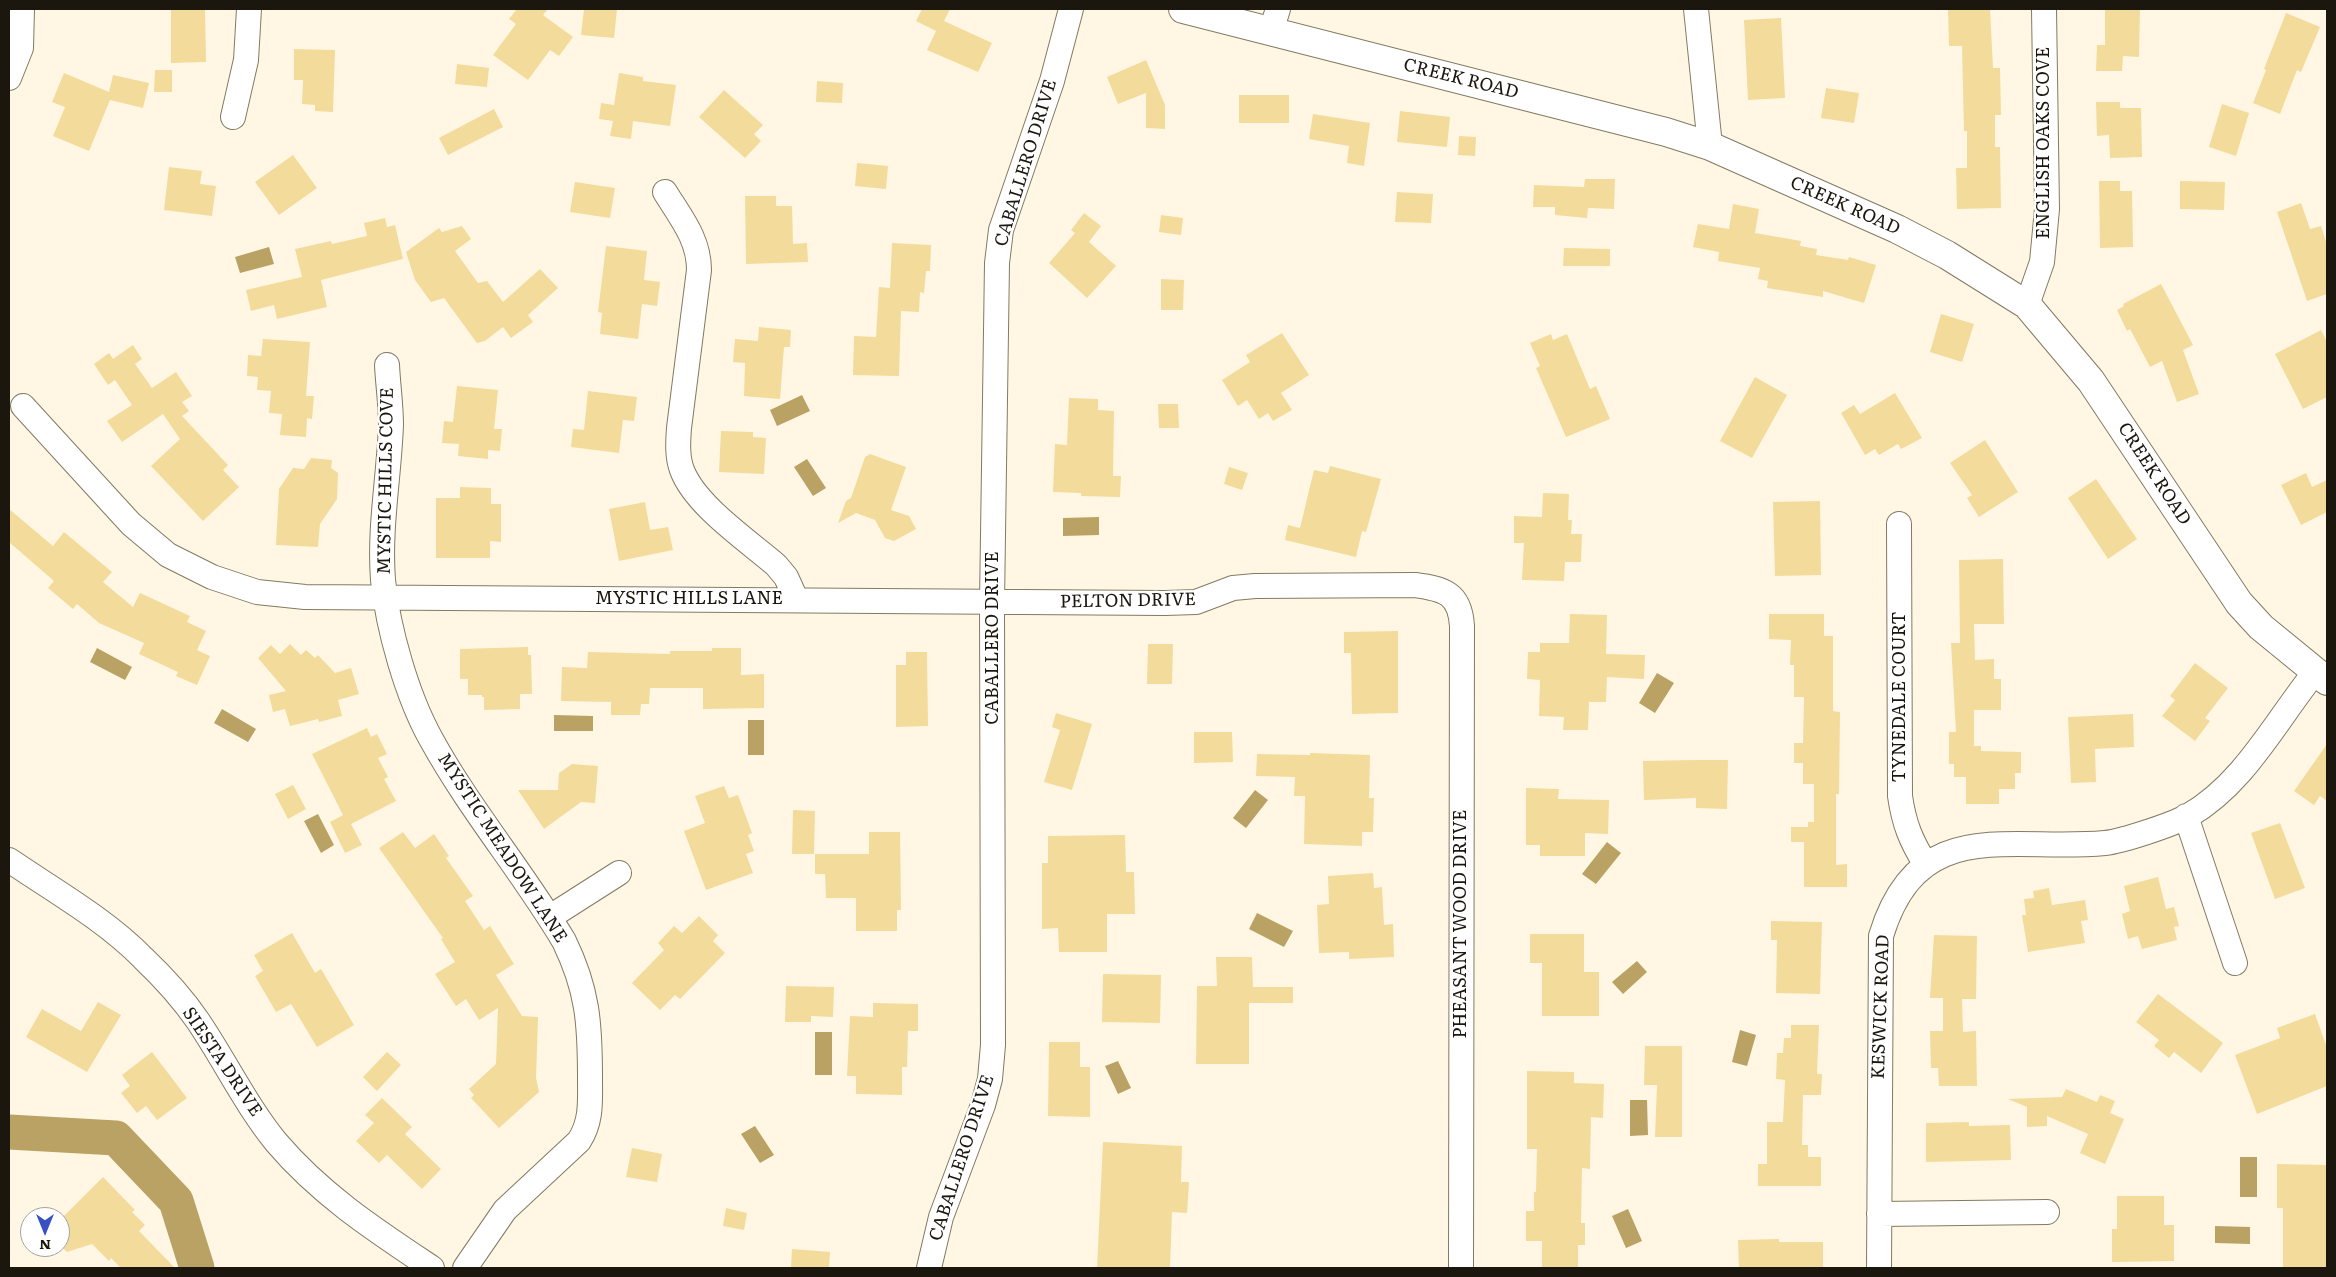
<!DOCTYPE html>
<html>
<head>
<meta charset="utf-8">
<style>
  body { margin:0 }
  #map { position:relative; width:2336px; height:1277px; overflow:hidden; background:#fff7e3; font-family:Literata,serif }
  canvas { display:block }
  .frame { position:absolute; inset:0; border:10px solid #1b170f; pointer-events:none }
  .north { position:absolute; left:20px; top:1207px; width:50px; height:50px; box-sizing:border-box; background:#fff; border:1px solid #a4a29f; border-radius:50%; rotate:180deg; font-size:14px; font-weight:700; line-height:20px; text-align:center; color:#1b170f }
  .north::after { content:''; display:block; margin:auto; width:18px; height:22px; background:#3950c3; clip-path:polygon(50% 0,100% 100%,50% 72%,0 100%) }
</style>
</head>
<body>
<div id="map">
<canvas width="2336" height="1277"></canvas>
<div class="frame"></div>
<div class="north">N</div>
</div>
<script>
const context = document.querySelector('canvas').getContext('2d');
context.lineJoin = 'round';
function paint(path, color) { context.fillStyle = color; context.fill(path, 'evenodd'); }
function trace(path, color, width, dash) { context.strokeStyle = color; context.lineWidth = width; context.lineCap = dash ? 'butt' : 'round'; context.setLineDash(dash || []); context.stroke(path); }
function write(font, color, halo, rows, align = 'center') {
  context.font = font + ' Literata,serif'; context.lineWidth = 4.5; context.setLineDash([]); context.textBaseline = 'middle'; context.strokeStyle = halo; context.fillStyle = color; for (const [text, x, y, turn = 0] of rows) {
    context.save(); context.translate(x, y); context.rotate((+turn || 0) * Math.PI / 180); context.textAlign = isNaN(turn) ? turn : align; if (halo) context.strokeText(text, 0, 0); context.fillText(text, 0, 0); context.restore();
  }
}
paint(new Path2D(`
  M269,247L274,264L240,273L235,257Z
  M802,395L810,411L777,426L770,410Z
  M807,459L826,488L813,496L794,467Z
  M1099,517V535L1063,536V518Z
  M97,648L132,667L125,680L90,662Z
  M1657,673L1674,683L1655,713L1639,703Z
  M222,709L256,729L248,742L214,723Z
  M554,715L593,716V731H554Z
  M748,720H764V755H748Z
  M1255,790L1268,800L1246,828L1233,818Z
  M318,814L334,845L321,853L304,821Z
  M1607,842L1621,853L1596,884L1582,874Z
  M1257,913L1293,931L1284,947L1249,929Z
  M1637,961L1647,972L1623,994L1612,982Z
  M1740,1030L1756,1035L1747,1066L1732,1062Z
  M815,1032H832V1075H815Z
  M1118,1061L1131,1088L1118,1094L1105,1066Z
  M1630,1100H1647L1648,1135L1630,1136Z
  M755,1126L774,1155L760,1163L741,1134Z
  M2240,1157H2257V1197H2240Z
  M1628,1209L1642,1241L1626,1248L1612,1216Z
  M2215,1226L2250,1227V1244L2215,1243Z`), '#b9a264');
trace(new Path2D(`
  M9,1132L116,1138L176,1201L197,1268`), '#b9a264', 35);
paint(new Path2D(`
  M171,9H205L206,62L171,63Z
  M517,9H548L543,15L573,37L559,56L550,50L528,80L493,55L516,24L509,19Z
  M584,9H617L614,38L581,35Z
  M922,9H950L944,21L992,43L978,72L927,50L936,31L916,21Z
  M1948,9H1990L1993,68H2000L2001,115H1995V147H2000L2001,208L1957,209L1956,168H1967V131H1964L1962,46H1949Z
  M2105,9H2140L2139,57L2123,56L2122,71H2096L2097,45H2105Z
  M2286,13L2320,27L2301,72L2297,70L2280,114L2253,103L2266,70L2264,69Z
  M1781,18L1785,98L1748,100L1744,20Z
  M294,49L335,50L333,112L315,111V105L302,104L303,80H294Z
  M1146,60L1165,105V129L1146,128V93L1118,104L1107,77Z
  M457,64L489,68L487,87L455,84Z
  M155,70H172V92H154Z
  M64,73L109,92L113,75L149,83L143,108L110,100L89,151L53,136L65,107L52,102Z
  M619,73L643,77V81L676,85L670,126L633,121L631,139L610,136L613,121L599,119L601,103L614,105Z
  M817,81L843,83L842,103L816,102Z
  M1826,88L1859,93L1854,123L1821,118Z
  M724,90L763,125L754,134L761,141L745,158L699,117Z
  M1239,95H1289V123H1239Z
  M2096,102H2120V108H2141L2142,157L2110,158L2109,135L2097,136Z
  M2222,104L2249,113L2236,156L2209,147Z
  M494,109L503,127L448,155L439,138Z
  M1400,111L1450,117L1447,147L1397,142Z
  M1313,114L1370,123L1364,166L1347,163L1349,146L1309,139Z
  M1459,136L1476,137L1475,156L1458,155Z
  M293,155L317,188L279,215L255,182Z
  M857,163L888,166L886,189L855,186Z
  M169,167L202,171L200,184L216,186L212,216L164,210Z
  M1585,179H1615L1614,209L1588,208L1587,218L1555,215V207H1533L1534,185L1584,187Z
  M2099,181H2120V191H2132L2133,247L2100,248Z
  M2180,181L2225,182L2224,210L2180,209Z
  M575,182L615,188L610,218L570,212Z
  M1397,192L1433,194L1431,223L1395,222Z
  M745,196H776V206H792L793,244L807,243L808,262L746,264Z
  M2301,203L2310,229L2321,226L2327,245V294L2307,301L2277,212Z
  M1733,204L1759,209L1755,233L1801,241L1800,246L1817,249L1816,255L1848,260L1849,257L1876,265L1864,303L1823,291V297L1767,288L1768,281L1758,279L1760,268L1718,261L1719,252L1693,247L1698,224L1729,229Z
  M1084,213L1101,226L1089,242L1116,266L1087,298L1049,263L1075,233L1071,230Z
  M1161,215L1183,218L1181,235L1159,232Z
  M385,218L387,227L395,225L403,259L321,280L327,307L277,319L274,305L251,311L246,290L302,277L295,249L331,241L332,244L367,236L364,223Z
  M462,226L471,239L455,251L478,283L487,281L503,302L540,269L558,288L528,315L533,322L511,338L503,327L485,341L477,343L444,298L431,302L415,280L406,252L439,228L442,232Z
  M892,243L931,245L930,271H926L924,293L920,292L919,312L901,311L899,376L853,375L854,336L876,337L879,287L890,288Z
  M606,246L647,251L644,280L660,282L657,306L642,304L638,339L600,334L602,313L598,312Z
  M1564,248L1610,249V266H1563Z
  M1161,279L1184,280L1183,310H1161Z
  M2161,284L2193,345L2183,350L2199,394L2177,402L2162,361L2150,367L2130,329L2127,331L2117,310L2124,306L2123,304Z
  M1941,314L1974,324L1962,362L1930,352Z
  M759,327L791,330L790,347H784L780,399L744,396L745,363L733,362L735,339L758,341Z
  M2321,330L2327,342V397L2303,409L2275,354Z
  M1282,333L1309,375L1281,393L1292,410L1273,421L1268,413L1259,419L1247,400L1238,406L1222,380L1250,362L1246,355Z
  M1551,334L1553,340L1567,334L1590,389L1596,386L1610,419L1566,437L1536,368L1540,366L1530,343Z
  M263,339L310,342L306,396H314L312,419L307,418L306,437L280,435L282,414L269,413L271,391L257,390L258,377L247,376L248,355L261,356Z
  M133,345L142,359L135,364L152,388L176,372L192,396L182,402L189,411L182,416L228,465L223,470L239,487L203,521L151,466L180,439L163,414L122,442L107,421L132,405L115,380L108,385L94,364L109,353L113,359Z
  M1755,377L1787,395L1752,458L1720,441Z
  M457,386L498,390L494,429H502L500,451L488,450V459L458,456L459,444L442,443L444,421L453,422Z
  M588,391L637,397L634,421L623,420L619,453L571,447L573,429L584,430Z
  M1895,393L1922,438L1901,449L1898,444L1879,455L1875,449L1865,455L1841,413L1854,405L1860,414Z
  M1069,398L1098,399V410L1114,411L1113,476H1121L1120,497L1081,496V493L1053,492L1055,444L1067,445Z
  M1158,404H1178L1179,428H1159Z
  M721,431L753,432V437L766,438L764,474L719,472Z
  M1985,440L2018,492L1979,517L1967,498L1972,495L1950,463Z
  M870,454L906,467L891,510L909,516L916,529L894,541L885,538L875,520L856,513L838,523L846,501L851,498L865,457Z
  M311,458L332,460L331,468L338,473L337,499L320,524L318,547L276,545L279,489L293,468L304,469Z
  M1330,466L1381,479L1366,532L1362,531L1356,557L1285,540L1288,525L1300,528L1314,470L1328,473Z
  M1229,467L1248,473L1242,490L1224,484Z
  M2306,473L2312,487L2327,480V512L2301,525L2281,485Z
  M2096,479L2137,539L2108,559L2068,498Z
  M460,487L491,488V504H501V542L490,541V558H436V498H460Z
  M1543,493L1569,494L1568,520H1572L1571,534H1582L1581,562H1565L1564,581L1522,580L1524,543H1514V516L1542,517Z
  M1820,501L1821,575L1775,576L1773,502Z
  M645,502L650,530L668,527L673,550L619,561L609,509Z
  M9,509L53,546L64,532L112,572L103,582L133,607L140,593L190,616L187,622L206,631L197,650L210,656L197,685L176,676L178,672L139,654L144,643L99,623L77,604L73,609L48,588L54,581L9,542Z
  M2003,559L2004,624H1974L1975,660L1994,659V679H2001V710H1974V746H1981V751L2021,752V773H2015V789H1999V804H1966V777H1954V764H1949V732H1956L1951,643H1960L1959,560Z
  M1570,614L1607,615L1606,654L1645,655L1644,679L1607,677L1606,702H1589L1588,730H1563L1564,717L1539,716L1540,680L1527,679L1528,652H1540V643H1569Z
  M1769,614H1824V636H1833V711L1840,712L1839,794H1836V865L1847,864V887H1804V842H1791V827H1808V822H1814V784H1803V763H1794V743H1803L1804,697H1794V665H1790L1791,640L1769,639Z
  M1398,631V713L1352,714L1351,653H1344V632Z
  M290,644L301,655L306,650L315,658L318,655L335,673L351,668L359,694L338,700L342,716L319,722L318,719L290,726L285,709L273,712L269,695L286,691L258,658L271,645L280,654Z
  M1148,644H1173L1172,684H1147Z
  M528,647V655H531L532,694H520V709L484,710V697H482V695H468V679H460V649Z
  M712,648H741V675L764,674V708L703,709V688H650L649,704H641L640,715H611V702L561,701L562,667L587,668L588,652L670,654V651H712Z
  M906,652H927L928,726L896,727V665H906Z
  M2195,663L2228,688L2205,718L2210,721L2195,741L2162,716L2175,700L2170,696Z
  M1056,713L1092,724L1072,790L1044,782L1060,730L1052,727Z
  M2133,714L2134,747L2095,749L2096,782L2071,783L2068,717Z
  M367,728L371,737L377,734L387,754L378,758L388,777L384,779L396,801L351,824L362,845L345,853L330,822L343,815L312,754Z
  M1194,732H1232L1233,762L1194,763Z
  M2327,744V801L2320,796L2314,805L2294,791Z
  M1310,753L1370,755L1369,798H1374L1373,832H1362V846L1304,844L1305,796H1294L1295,777L1256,776L1257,754L1310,755Z
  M1696,760H1728L1727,809L1696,808V798L1644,800L1643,761Z
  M572,764L598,766L595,803L581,802L544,829L518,790H558L559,773Z
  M293,785L306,809L288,819L275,794Z
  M724,786L729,798L738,795L752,833L748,835L754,851L746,854L753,873L706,890L684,831L705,823L695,796Z
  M1526,788L1559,789L1558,799L1609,800L1608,834L1585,833V856H1540V845H1526Z
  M793,810L815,811L814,854H792Z
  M2280,823L2305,888L2275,899L2251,833Z
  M403,832L415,848L434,834L449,856L446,858L473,896L465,901L484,930L490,926L514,964L496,975L522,1016L538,1017L536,1078L539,1092L499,1128L471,1098L474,1095L469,1089L496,1064L498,1008L479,1020L466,999L456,1006L435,974L455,962L441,939L443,938L379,848Z
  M869,832H900L901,910H897V931H856V898H826L825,874H815V854H869Z
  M1125,835L1126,872H1134L1135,914H1107V952H1059L1058,928L1042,929V863H1048V836Z
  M1373,873L1374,888L1382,887L1384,925L1393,924L1394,957L1349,959V952L1319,953L1317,905L1329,904L1328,876Z
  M2158,877L2166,909L2174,907L2179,926L2174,927L2177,940L2142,949L2138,936L2128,939L2122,914L2130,911L2124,886Z
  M2049,888L2052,905L2085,900L2088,920L2081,921L2085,943L2028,952L2022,915H2026L2024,899L2034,898L2033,891Z
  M699,916L718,935L713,941L725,953L680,999L675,995L660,1010L632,983L664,950L658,943L674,926L682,933Z
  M1771,921L1822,922L1820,994L1776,993L1777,940H1771Z
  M292,933L315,973L321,969L354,1025L317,1047L291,1004L276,1012L255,976L263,971L254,955Z
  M1530,934H1584V972H1599V1016H1542V963H1530Z
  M1934,935L1977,936L1976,999H1962L1963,1032L1976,1031L1977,1086H1939L1938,1068H1931L1930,1031H1943V998H1930Z
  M1216,957H1252L1253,987H1293V1003H1249V1064H1196L1197,986H1217Z
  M1103,974L1161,975L1160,1023L1102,1022Z
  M786,986L834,987L833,1017L811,1016V1022H785Z
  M2158,994L2223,1043L2201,1073L2174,1052L2169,1058L2154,1046L2159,1040L2136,1022Z
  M98,1002L121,1015L87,1072L26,1037L42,1009L81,1031Z
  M873,1003L918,1004V1031H908L907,1067H902V1095L856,1094V1076H847L850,1016L873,1017Z
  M2315,1014L2327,1048V1086L2257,1114L2235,1055L2280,1038L2277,1028Z
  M1791,1025H1819L1817,1074H1822L1821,1095H1803L1802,1145H1808V1157H1821V1186H1758V1164H1767V1122H1783L1785,1080L1776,1079L1777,1053H1783L1784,1038H1791Z
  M1049,1042H1080V1067H1090V1117L1048,1116Z
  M1645,1046H1682V1137H1655L1657,1085H1644Z
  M152,1052L187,1098L157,1120L146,1106L137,1113L121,1093L130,1086L122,1075Z
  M387,1052L401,1065L377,1091L363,1077Z
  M1527,1071L1574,1072V1083L1604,1084L1603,1118L1591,1117L1590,1169L1582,1168L1581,1223H1585V1245H1578V1268H1542V1241H1526V1211H1534V1192H1536L1537,1149H1527Z
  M2066,1089L2097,1102L2100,1095L2115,1101L2110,1113L2124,1119L2105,1164L2080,1153L2088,1134L2047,1116V1126L2027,1127V1107L2008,1099L2062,1097Z
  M382,1098L412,1127L405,1134L441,1169L422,1189L387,1155L379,1163L356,1141L374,1123L365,1115Z
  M1969,1122V1126L2010,1125L2011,1160L1926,1162V1123Z
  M1103,1142L1182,1146L1181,1182H1189L1187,1213L1172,1212L1170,1268H1097Z
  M632,1148L662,1154L657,1182L626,1177Z
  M2277,1164L2327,1165V1268H2283V1208H2277Z
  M103,1177L135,1210L132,1212L145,1225L139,1231L175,1268H121L111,1258L109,1261L92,1244L67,1252L60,1245V1220Z
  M2117,1196H2164V1225H2174V1261L2112,1262V1229H2117Z
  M726,1208L747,1213L744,1230L723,1226Z
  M1779,1239V1242H1823V1268H1739L1738,1240Z
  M792,1249L830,1252L829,1268H791Z`), '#f3db9b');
const minor = new Path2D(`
  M1696,9L1710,146
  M1271,31L1278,9
  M9,78L21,48L22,9
  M233,117L246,60L249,9
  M665,192C681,218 699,239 699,270L679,428C678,442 677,457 682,470C695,505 747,540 776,565L786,577L796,599
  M2027,305L2042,262L2047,209L2044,9
  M387,365C388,385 391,405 391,425C389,477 379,528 383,580C388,629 407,696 431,739C470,810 523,872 564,941C588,990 590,1024 590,1078C590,1101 592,1121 579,1141L505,1210L465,1268
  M23,406L131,524L168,555L212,577L257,592L305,597L1165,603L1196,602L1233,588L1255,586L1415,585C1444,589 1460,593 1462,626L1461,1268
  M1899,524L1900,796C1904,824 1911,841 1926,865
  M2186,816L2235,963
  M9,860C53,890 106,920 143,958C163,977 183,999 198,1021C225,1061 246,1105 276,1142C321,1195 375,1230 432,1268
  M550,917L619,873
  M1879,1214L2047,1212
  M929,1268L941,1217L983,1105L990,1079L993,1045L992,603L997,263L1001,230L1052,81L1071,9
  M1879,1268L1881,936C1918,814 2008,852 2105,843C2123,841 2171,825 2188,816C2244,784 2275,722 2315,672`);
const tertiary = new Path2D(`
  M1183,9L1666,132L1710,146L1897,229L1947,255L2027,305L2091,381L2239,603L2261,627L2327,681`);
trace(minor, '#827a63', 26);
trace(tertiary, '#827a63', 30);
trace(minor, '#fff', 24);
trace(tertiary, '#fff', 28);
write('18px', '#1b170f', '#fff', [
  ["CREEK ROAD",1461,79,14],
  ["ENGLISH OAKS COVE",2044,143,-90],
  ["CABALLERO DRIVE",1026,163,-73],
  ["CREEK ROAD",1845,206,24],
  ["CREEK ROAD",2154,474,57],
  ["MYSTIC HILLS COVE",386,481,-89],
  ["MYSTIC HILLS LANE",689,599],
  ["PELTON DRIVE",1128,601,-1],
  ["CABALLERO DRIVE",993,638,-90],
  ["TYNEDALE COURT",1900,697,-90],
  ["MYSTIC MEADOW LANE",502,848,57],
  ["PHEASANT WOOD DRIVE",1461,924,-90],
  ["KESWICK ROAD",1881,1007,-88],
  ["SIESTA DRIVE",222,1062,56],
  ["CABALLERO DRIVE",962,1158,-72]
]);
</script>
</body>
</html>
